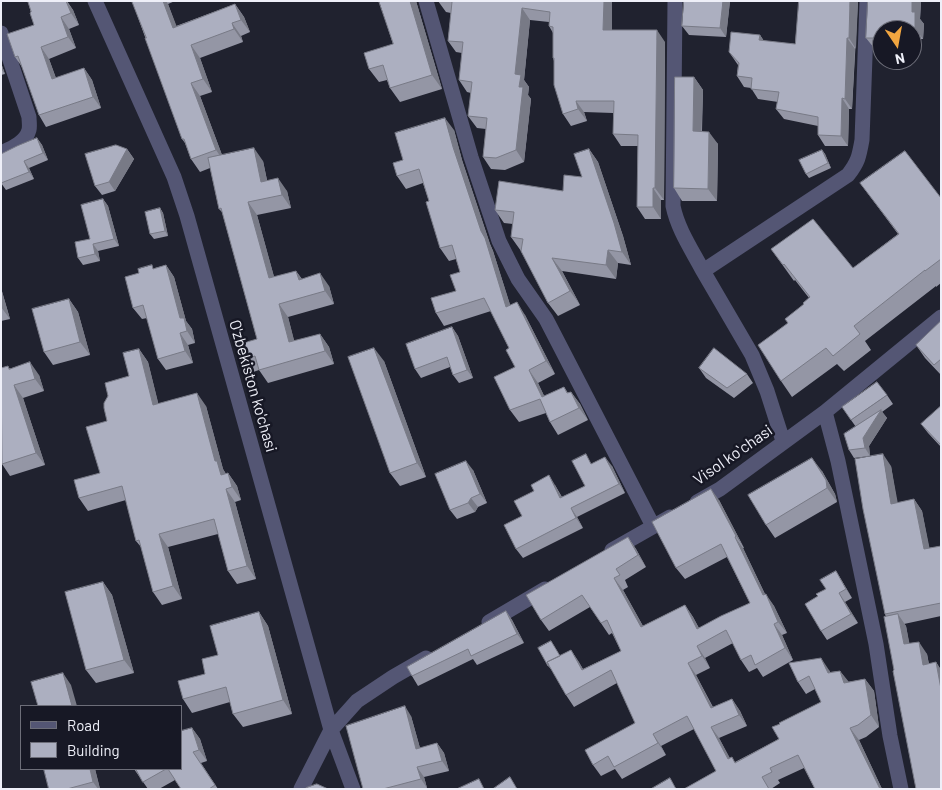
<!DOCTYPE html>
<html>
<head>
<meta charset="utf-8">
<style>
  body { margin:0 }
  #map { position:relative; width:942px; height:790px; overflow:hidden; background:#20222f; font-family:Barlow,sans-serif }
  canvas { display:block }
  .frame { position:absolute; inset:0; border:2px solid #eeeff8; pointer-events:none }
  .legend { position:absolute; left:20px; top:705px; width:162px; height:65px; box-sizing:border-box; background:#171825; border:1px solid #6d6e79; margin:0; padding:6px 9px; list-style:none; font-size:15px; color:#eeeff8 }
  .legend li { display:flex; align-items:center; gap:10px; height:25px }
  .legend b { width:25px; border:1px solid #6d6e79 }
  .north { position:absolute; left:872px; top:20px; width:50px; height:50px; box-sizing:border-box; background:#171825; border:1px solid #6d6e79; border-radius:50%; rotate:168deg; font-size:14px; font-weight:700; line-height:20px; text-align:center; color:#eeeff8 }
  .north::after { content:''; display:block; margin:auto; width:18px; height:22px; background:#f1a540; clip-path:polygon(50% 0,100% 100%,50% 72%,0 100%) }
</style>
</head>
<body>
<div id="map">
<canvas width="942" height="790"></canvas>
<div class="frame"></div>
<ul class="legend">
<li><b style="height:6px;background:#545674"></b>Road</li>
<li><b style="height:14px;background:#acafc0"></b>Building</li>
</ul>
<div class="north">N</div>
</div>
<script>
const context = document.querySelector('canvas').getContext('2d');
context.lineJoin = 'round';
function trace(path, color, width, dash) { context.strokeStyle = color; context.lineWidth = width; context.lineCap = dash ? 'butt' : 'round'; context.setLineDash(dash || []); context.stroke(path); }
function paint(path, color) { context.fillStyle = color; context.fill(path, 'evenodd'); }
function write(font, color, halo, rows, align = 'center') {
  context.font = font + ' Barlow,sans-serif'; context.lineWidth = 5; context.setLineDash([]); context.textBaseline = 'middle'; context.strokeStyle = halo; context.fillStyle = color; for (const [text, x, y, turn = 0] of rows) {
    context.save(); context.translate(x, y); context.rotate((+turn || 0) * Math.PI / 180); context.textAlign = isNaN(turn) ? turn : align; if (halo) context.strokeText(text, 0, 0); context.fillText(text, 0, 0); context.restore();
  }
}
trace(new Path2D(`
  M95,1L174,177L187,216L331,730L353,789
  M426,1L471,157L499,241L518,279L546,319L653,526
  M675,1L673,206C678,230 692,250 703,271L848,175C858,162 859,157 862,140L867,1
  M1,33L29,117C29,121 30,126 29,130C26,142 12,148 1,153
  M703,271L752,355L767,391L783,441
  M825,412L838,461L876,644L890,736L901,789
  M697,502L720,489L825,412L941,317
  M612,550L670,517
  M489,622L545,589
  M301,789L331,730L357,701L393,677L426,658`), '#545674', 15);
paint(new Path2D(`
  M28,1H67L73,10L79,25L69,29L76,48L49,59L56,78L84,68L92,80L101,108L46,127L39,115L22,67L15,57L34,25Z
  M132,1H175L168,4L176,26L235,4L244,17L250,32L241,36L243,42L200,58L212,92L200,96L222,155L263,161L267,180L287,191L291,208L257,215L274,277L296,271L302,279L329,286L334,304L288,317L294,341L320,334L329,347L334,364L268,383L259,370L253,372L244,359L257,339L222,212L219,209L210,168L200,172L191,159L185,143L182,139Z
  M416,1L442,89L400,102L390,88L387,80L379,82L369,69L393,44Z
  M438,1H612V30L665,42L664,200H661V219H645L637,207L638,146H621L613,134V113L584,112L587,121L571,126L563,114L554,61L553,58V33L549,26V22L530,20L524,80L529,87L528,95L531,99L524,162L505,170L491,169L483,157L486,129L477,128L468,116L471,93L467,92L459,80L462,53L456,52L448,41L451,13L446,12Z
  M730,1L726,37L689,35L682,26Z
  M858,1L852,109H849L848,146H825L818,135V126L784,119L776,109L778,102L758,99L751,88L744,87L737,76L738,65L729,52L760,35L764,41L795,44Z
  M921,2L920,19L924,24L923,39H919V51L912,50V30H882V60H902V63H882L874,51V48L866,38Z
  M1,63L5,74L1,75Z
  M694,77L703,90L702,131L718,144L717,201H682L674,188Z
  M454,130L462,160L490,244L493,251L510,305L525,315L555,374L538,383L544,396L564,387L568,393L571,392L580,404L588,420L558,435L550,422L546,413L519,422L510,410L515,367L509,348L491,311L444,326L436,313L456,291L460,272L456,259L449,261L440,248L429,201L423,183L406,189L397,176L403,160Z
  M37,138L42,145L48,160L29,168L34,179L6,190L1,183Z
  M127,149L134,159L115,191L102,195L95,186Z
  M589,149L598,162L623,236L631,265L618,263L616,279L562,271L580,305L558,316L548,303L521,251L511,237L513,224L504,223L495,210L563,191L582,177Z
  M822,150L825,154L831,168L809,178L806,174Z
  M860,183L941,198V283L936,287V286L865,341L871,350L844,371L837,364L792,397L781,381L787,323L809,298L795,280L794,281L771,249L853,268L898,234Z
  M103,199L108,206L119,246L98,251L100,261L83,265L78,258L90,239Z
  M160,208L163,213L168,236L154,239L150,234Z
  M166,265L174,277L186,321L192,329L195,343L188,345L193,363L166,370L158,359L147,318L142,319L133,308L155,268Z
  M1,288L10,319L1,321Z
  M69,299L78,312L90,355L53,365L44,352Z
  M941,321V375L925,358L916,345Z
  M452,327L458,336L473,378L459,383L453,375L450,367L421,378L415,369Z
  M139,349L148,362L158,403L206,406L223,469L226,474L228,473L237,486L241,500L235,502L256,579L237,584L228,571L218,534L168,547L182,599L162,605L153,592L141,547L136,541L126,500L88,511L79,498L100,473L107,421L129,376Z
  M384,361L426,477L400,486L390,473Z
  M8,366L10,369L39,375L44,391L23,398L45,465L10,476L2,464Z
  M699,368L747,374L753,383L734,398L706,378Z
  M887,395L893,404L882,412L887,418L869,446L870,456L854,458L849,450L856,427L851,420Z
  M941,406V447L928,433L921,424Z
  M593,463L612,466L625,493L577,517L583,528L523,558L516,549L522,516L534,491L555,485L562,497L585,486Z
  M891,466L897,503L914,499L922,511L929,548L941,546V616L904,624L906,626L909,643L927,654L929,664L936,662L941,670V789L894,670L886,617L885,614Z
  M473,470L487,503L478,507L475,512L457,519L450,510Z
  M822,471L835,494L837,502L775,538L766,525Z
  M719,500L744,548H743L765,594L774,606L787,633L782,635L793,660L763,677L757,668L749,672L741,660L733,643L705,658L710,668L696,675L713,707L732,699L740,711L747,726L719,738L730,759L735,762L779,739L821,702L815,689L806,694L798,682L789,663L829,670L830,672L840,671L848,682L865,679L874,691L879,727L866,737L859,740L882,789H815L804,768L778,780L780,783L771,789H684L716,771L694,729L661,746L666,755L622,779L615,769L601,776L593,765L635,723L617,683L574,707L566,695L552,670L548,666L551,641L560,656L571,650L583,669L621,651L612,633L609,635L590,607L549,631L541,620L628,537L636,549L646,567L625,580L628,587L623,590L643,626L685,605L693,617L699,628L750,603L727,557L685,579L676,568Z
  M836,571L852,598L845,602L858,623L827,640L821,631L818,596L826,589Z
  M103,582L112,595L134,673L96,683L86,670Z
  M506,611L512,620L524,643L477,665L473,659L418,686L412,676Z
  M259,612L268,626L292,714L243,727L233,714L230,702L192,713L183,699L205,674L218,655Z
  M411,716L420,748L437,743L444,753L449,771L424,777L427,788L425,789H363Z
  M192,728L200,739L207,761L201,763L218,789H181L175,780L159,789H148L134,769H181Z
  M44,769H95L100,789H49Z`), '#9496a5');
paint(new Path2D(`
  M66,1L73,10L79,25L71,13Z
  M163,1H166L168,4L182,40L173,28Z
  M410,1H416L442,89L432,75Z
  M604,1H612V42L603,30Z
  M723,1H730L726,37L720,28Z
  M850,1H858L856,49L849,38Z
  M912,1H920L921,2L920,19L924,24L923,39L915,28L912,12Z
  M235,4L244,17L250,32L241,20Z
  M522,8L530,20L524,80L529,87L528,95L531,99L524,162L516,150L519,87L515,74Z
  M61,17L69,29L76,48L68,37Z
  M232,23L241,36L243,42L234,29Z
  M911,27L919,39V51L912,41Z
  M657,30L665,42L664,200L655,188Z
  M760,35L767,46L759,40Z
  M847,38L855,49L852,109L845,99Z
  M191,45L200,58L212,92L203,79Z
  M41,47L49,59L60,90L52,79Z
  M1,63L5,74L1,69Z
  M84,68L92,80L101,108L93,97Z
  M694,77L703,90L701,143L693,131Z
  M191,83L200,96L225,163L216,150Z
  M842,98L849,109L848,146L841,136Z
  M576,101L584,112L587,121L578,109Z
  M445,118L454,130L462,160L490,244L493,251L515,320L506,307L453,147Z
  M709,132L718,144L717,201L708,189Z
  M37,138L42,145L48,160L43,153Z
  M254,148L263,161L270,195L261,182Z
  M127,149L134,159L115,191L109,182Z
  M589,149L598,162L623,236L631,265L622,252Z
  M822,150L825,154L831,168L828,163Z
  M24,161L29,168L34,179L29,172Z
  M278,178L287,191L291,208L282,195Z
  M653,188L661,200V219L653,207Z
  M103,199L108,206L119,246L114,239Z
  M248,202L257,215L278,291L269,278Z
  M160,208L163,213L168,236L165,231Z
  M93,244L98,251L100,261L95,254Z
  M608,250L618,263L616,279L606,265Z
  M552,258L562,271L580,305L570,291Z
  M166,265L174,277L186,321L192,329L195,343L187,331L180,318Z
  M296,271L305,284L299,280Z
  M320,273L329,286L334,304L325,291Z
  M1,288L10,319L1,307Z
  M69,299L78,312L90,355L80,342Z
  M517,302L525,315L555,374L546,361Z
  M279,304L288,317L298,355L289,342Z
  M452,327L458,336L473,378L467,370Z
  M180,333L188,345L193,363L185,351Z
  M320,334L329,347L334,364L325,351Z
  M374,348L384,361L426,477L417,463Z
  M139,349L148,362L162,418L153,405Z
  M30,362L39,375L44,391L35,379Z
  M529,370L538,383L551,410L542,397Z
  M14,385L23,398L45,465L36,453Z
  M571,392L580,404L588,420L579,408Z
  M197,393L206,406L223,469L226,474L230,488L221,475L215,461Z
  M881,410L887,418L869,446L870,456L865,448L863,438Z
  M883,454L891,466L900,515L891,504Z
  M605,457L612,466L625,493L619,484Z
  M812,458L822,471L835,494L837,502L827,488Z
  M466,461L473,470L487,503L480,494Z
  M228,473L237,486L241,500L232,487Z
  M549,475L555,485L567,507L560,498Z
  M226,489L235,502L256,579L247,566Z
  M711,489L719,500L744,548L736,536Z
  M471,498L478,507L475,512L468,503Z
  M914,499L922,511L932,560L924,549Z
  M571,508L577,517L583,528L576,518Z
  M159,534L168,547L182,599L173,586Z
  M628,537L636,549L646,567L638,555Z
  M735,537L743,548L771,607L763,595Z
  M836,571L842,581L852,598L846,589Z
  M614,578L623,590L650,639L641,627Z
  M103,582L112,595L134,673L124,660Z
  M839,593L845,602L858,623L851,614Z
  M766,594L774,606L787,633L778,622Z
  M685,605L693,617L705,641L697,629Z
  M506,611L512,620L524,643L517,634Z
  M259,612L268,626L292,714L283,700Z
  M898,614L906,626L912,656L904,644Z
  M774,624L782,635L793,660L785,648Z
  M919,642L927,654L931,677L923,665Z
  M697,646L705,658L710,668L702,656Z
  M571,650L579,662L590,682L582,670Z
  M821,658L829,670L836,685L828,673Z
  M936,662L941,670V689Z
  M688,663L696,675L719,720L711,708Z
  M840,671L849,682L844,683Z
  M63,673L71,685L77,706H72Z
  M865,679L874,691L879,727L871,715Z
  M732,699L740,711L747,726L739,715Z
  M405,706L411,716L423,759L416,749Z
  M711,727L719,738L737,771L728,759Z
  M192,728L200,739L207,761L199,750Z
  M850,728L859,740L882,789H880Z
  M653,734L661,746L666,755L658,743Z
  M437,743L444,753L449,771L442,761Z
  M417,767L424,777L427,788L421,779Z
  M90,769H95L100,789H98L93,782Z`), '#787a86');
const building = new Path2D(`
  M28,1H66L71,13L61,17L68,37L41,47L52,79L84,68L93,97L39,115L18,56L15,57L7,34L34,25L30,13L31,12Z
  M132,1H163L173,28L235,4L241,20L232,23L234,29L191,45L203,79L191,83L216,150L191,159L184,139H182L145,38H146Z
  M379,1H410L432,75L390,88L383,65L369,69L364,53L393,44Z
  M447,1H604L603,30H657L655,188H653V207H637L638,135L613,134L614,101H576L578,109L563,114L554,85V58H553V27L549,26L550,12L522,8L515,74L521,75L519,87H523L516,150L496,158L483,157L487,118L468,116L472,82L459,80L463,42L448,41L452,2Z
  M684,1H723L720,28L682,26Z
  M799,1H850L849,38H847L845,99L842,98L841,136L818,135V117L776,109L779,92L751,89L752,78L737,76L739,63L729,52L731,32L760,35L759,40L795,44Z
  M868,1H912V12H915V28L911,27V30H882V51H874V38H866Z
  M675,77H694L693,131L709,132L708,189L674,188Z
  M445,118L453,147L481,231L485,238L506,307L517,302L546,361L529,370L542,397L564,387L567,393L571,392L579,408L550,422L540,399L510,410L494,377L515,367L506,350L509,348L484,298L436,313L431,298L456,291L450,275L460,272L452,245L440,248L426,202L429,201L419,169L397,176L393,163L403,160L395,133Z
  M37,138L43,153L24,161L29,172L1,183V154L17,146Z
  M116,145L127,149L109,182L95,186L85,154Z
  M254,148L261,182L278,178L282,195L248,202L269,278L296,271L299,280L320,273L325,291L279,304L289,342L320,334L325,351L259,370L255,356L244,359L240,344L257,339L221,208L219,209L208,158Z
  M589,149L614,223L622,252L608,250L606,265L552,258L570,291L548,303L521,251L523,239L511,237L514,212L495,210L499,181L563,191L564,175L582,177L574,154Z
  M822,150L828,163L806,174L799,160Z
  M905,151L941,198V259L925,271V270L854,326L860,334L833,356L826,348L781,381L758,345L788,323L785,319L804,304L803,303L810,297L784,264L783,265L771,249L813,219L853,268L899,234L860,183Z
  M103,199L114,239L93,244L95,254L78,258L75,242L90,239L81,205Z
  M160,208L165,231L150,234L145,212Z
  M152,265L153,269L166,265L180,318H184L187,331L180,333L185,351L158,359L143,305L133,308L125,277L139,273L138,269Z
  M69,299L80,342L44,352L32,309Z
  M941,321V359L934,365L916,345Z
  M452,327L467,370L453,375L447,357L415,369L406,344Z
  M374,348L417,463L390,473L348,357Z
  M714,348L747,374L727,388L699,368Z
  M139,349L153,405L197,393L215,461H217L221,475L228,473L232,487L226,489L247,566L228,571L214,519L159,534L173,586L153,592L139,540L136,541L122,486L79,498L74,480L100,473L86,427L107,421L104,408V403L108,396L105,383L129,376L123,353Z
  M30,362L35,379L14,385L36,453L2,464L1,368L8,366L9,369Z
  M877,382L887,395L851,420L842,407Z
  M941,406V445L921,424Z
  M881,410L863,438L865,448L849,450L844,434Z
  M586,454L591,464L605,457L619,484L571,508L576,518L516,549L504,525L522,516L514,501L534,491L531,485L549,475L560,498L585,486L572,461Z
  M883,454L891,504L914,499L924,549L941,546V603L885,614L863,509L855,459Z
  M812,458L826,480L827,488L766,525L748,495Z
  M466,461L480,494L471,498L468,503L450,510L435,474Z
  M711,489L736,536L735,537L763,595L766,594L778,622L774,624L785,648L755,665L751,655L741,660L726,630L697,646L702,656L688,663L711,708L732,699L739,715L711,727L728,759L732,757L735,763L779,739L772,727L780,724L779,723L821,702L809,676L798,682L789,663L821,658L828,673L840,671L844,683L865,679L871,715L858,725L850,728L880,789H815L798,755L770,768L772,772L762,777L769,789H684L716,771L687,716L653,734L658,743L614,767L608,756L593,765L585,750L635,723L611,670L566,695L547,662L571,650L582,670L621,651L607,620L601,623L582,595L541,620L526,595L628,537L638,555L616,569L620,575L614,578L641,627L685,605L697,629L721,616L750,603L721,544L676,568L652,522Z
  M836,571L846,589L839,593L851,614L821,631L805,604L818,596L816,594L826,589L820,580Z
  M103,582L124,660L86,670L65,592Z
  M506,611L517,634L471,656L468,649L412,676L407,667Z
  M259,612L283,700L233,714L226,687L183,699L178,681L205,674L202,659L218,655L210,626Z
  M898,614L904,644L919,642L923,665L936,662L941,689V789H916L893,671L894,670L884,617Z
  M551,641L560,656L547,662L549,665L548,666L538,648Z
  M63,673L72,706H38L31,682Z
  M405,706L416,749L437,743L442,761L417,767L421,779L383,789H363L346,726Z
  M192,728L199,750L193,752L215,785L209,789H181L168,769H181V731Z
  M44,769H90L93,782L67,789H49Z
  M136,769H166L143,782Z
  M510,777L517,789H493Z
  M670,778L676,789H651Z
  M479,779L484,789H457Z
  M317,784L328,789H306V788Z`);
paint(building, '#acafc0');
trace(building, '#787a86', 1);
write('16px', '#eeeff8', '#171825', [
  ["O'zbekiston ko'chasi",253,386,74],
  ["Visol koʻchasi",733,455,-35]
]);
</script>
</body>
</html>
